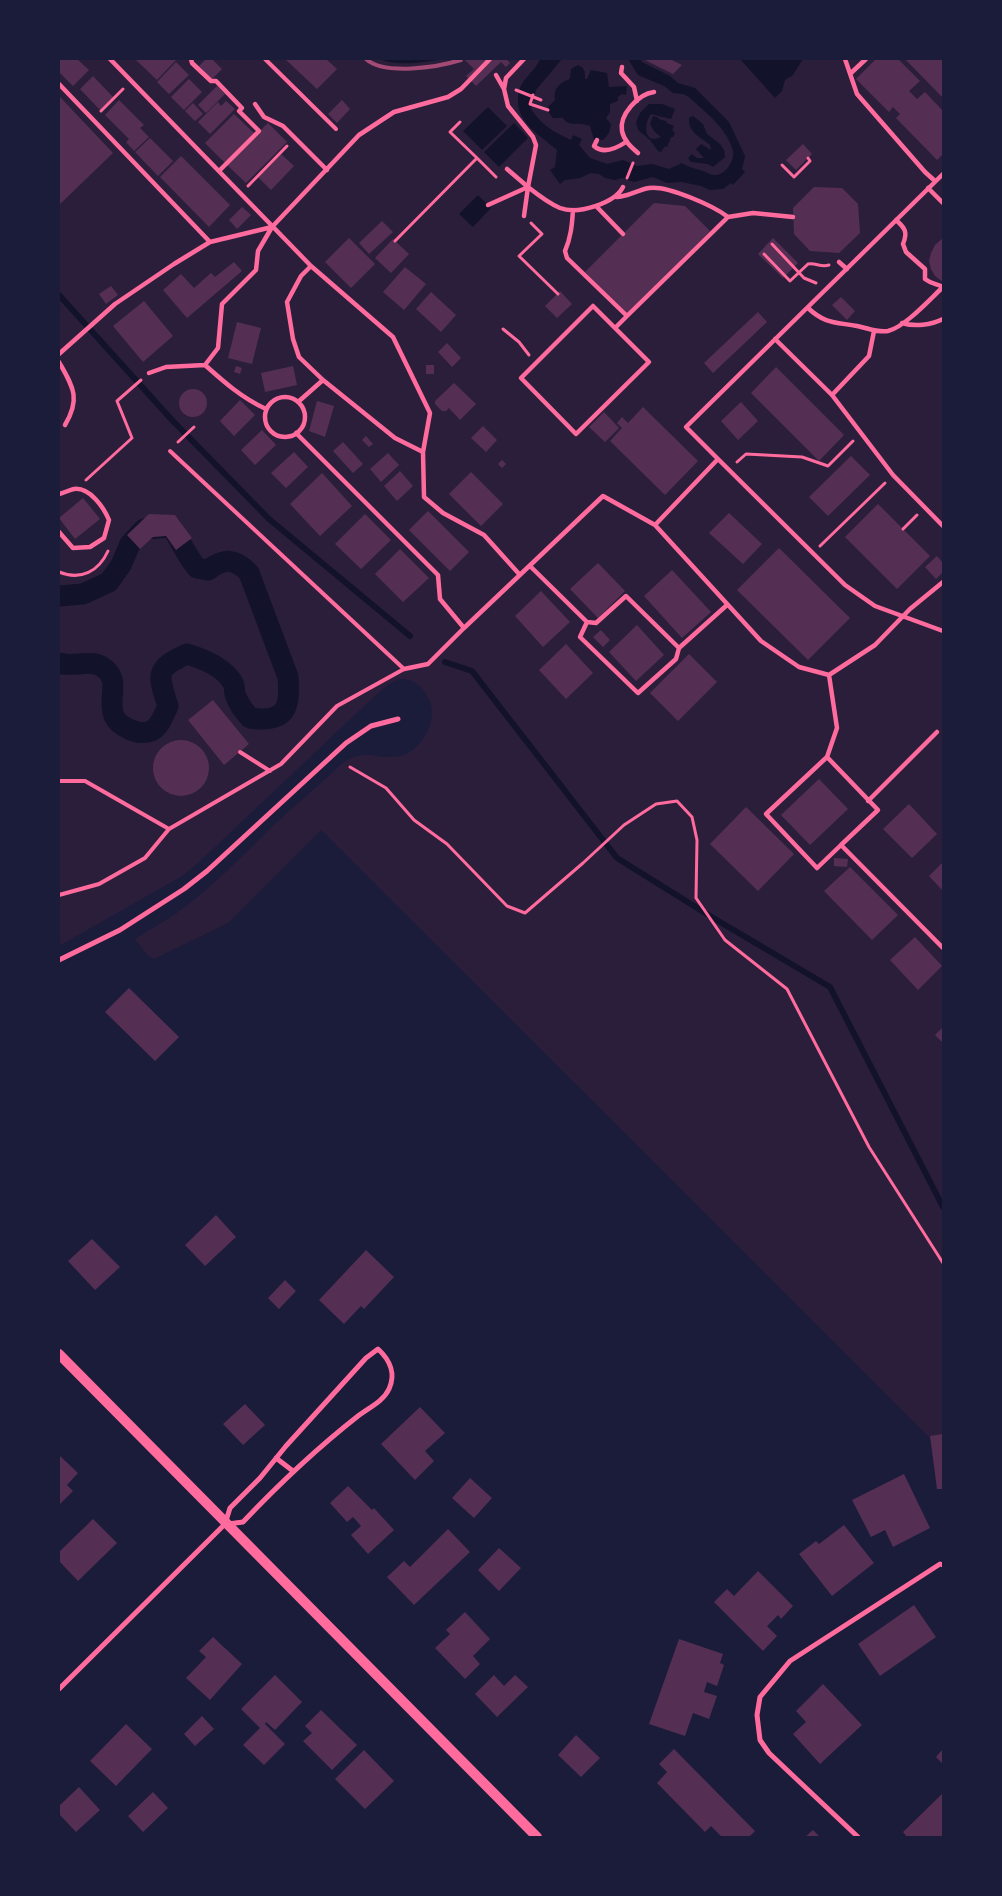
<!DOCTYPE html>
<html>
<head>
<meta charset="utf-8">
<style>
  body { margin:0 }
  #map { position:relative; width:1002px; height:1896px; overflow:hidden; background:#1b1b3a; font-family:"Varela Round",sans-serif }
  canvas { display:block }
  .frame { position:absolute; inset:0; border:60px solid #1b1b3a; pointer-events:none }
</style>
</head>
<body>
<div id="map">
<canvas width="1002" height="1896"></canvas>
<div class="frame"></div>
</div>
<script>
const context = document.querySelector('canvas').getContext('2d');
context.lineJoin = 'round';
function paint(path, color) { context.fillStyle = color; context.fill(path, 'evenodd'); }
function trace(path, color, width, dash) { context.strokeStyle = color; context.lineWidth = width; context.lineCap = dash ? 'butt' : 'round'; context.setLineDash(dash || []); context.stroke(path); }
paint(new Path2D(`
  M59,59H943V1451L321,830L228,923L154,959L147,955L135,939C148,931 161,923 174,915C212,888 245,853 278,821C293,808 308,794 323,781C331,774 338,766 346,761C365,749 375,758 394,757C418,756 438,725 430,701C425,688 410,674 395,681C389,684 383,689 377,694L198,863L182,876L59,946Z`), '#2a1e3b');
paint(new Path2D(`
  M379,59H444C425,62 398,67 379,59Z
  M540,59H562L536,90L531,109C541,125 554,132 571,140L573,135L582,139L579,145L590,158L607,164L623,160L637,166L652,164L669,169L682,163C690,168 694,168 703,171C707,172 710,175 714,175C725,176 735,161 733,151C728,129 705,112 689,97L683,94L673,93L664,86L638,75L628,59H640L642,62L670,76L678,83L695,88L729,122L745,156L742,169L745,172L733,185L731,183L723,189L710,190L701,186L681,182L667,183L653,177L634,182L622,178L615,180L605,178L599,174L591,173L580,178L565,180L560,184L550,170L555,167L557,150C537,133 510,118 520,88C524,77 536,70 540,59Z
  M740,59H803L793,75L785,80L782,91L775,98Z
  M578,65C585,68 585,71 585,79H587L591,70L607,73L609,87L627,86L626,95L622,94L618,97V101L610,104V112L606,118L611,124L609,133L603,140H594L590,126C579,121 569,128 563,118H553L549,113L548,107L555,100C553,89 559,83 570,79L571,69Z
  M649,104H662L675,109L671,119L651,114C643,125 644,145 661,137L654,131L650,124L653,116L657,117L661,120L666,121L667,123L674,126L672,130L675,133L673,137H671L667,147L665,146L661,152L658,151L650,140L638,130L636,122L640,113Z
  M488,107L507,126L482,150L463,131Z
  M693,116L703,124L707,134L720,144L724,150L725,157L713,167L708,164L691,162L688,158L692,154L697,158H704L696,149L701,144L711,150L710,145C701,137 688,133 689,118Z
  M514,123L528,138L499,167L484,152Z
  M478,195L491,208L473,227L459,214Z`), '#12122b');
trace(new Path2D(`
  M59,295L171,419L269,519L410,636
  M445,662L472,671L617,858L710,916L830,987L943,1207`), '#12122b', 6);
trace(new Path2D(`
  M59,596L83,594L109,582L121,565L130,544L144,529L171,527C181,541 186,555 197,568L208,570C224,558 235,558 249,573L288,677C291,709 285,723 250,718C244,711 238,704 235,694C234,691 235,686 233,683C224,667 204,659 187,654C154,669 158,675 168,706C164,714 160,727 151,731C139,736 119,727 114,716C107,700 121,680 104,668C91,658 73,668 59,663`), '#12122b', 21);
paint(new Path2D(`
  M59,59H77L89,70L73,86L59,72Z
  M137,59H177L157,80L136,60Z
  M206,59H212L222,69L212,79L199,66Z
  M285,59H326L337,69L317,89Z
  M464,59H506L510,63L506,67L501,62L476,86L466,76L474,69Z
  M643,59H670L682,65L673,74Z
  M876,59H898L920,81L909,91L917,99L925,92L943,111V154L937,160L896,118L900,114L893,107L889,112L856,79Z
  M905,59H943V98Z
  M176,62L189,75L169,94L157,82Z
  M93,76L113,97L100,110L80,89Z
  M189,79L202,92L184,110L171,97Z
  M217,86L225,94L206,113L198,105Z
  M60,97L113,153L59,205V98Z
  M119,100L144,125L140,128L149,137L134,151L126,142L129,139L105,115Z
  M342,100L350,109L337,123L328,114Z
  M226,101L235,109L210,134L198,122L218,102L221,106Z
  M193,103L203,114L195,121L185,111Z
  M234,114L255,134L225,163L205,143Z
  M268,123L287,142L246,183L226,164Z
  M150,138L173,161L158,176L135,152Z
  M803,144L812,154L796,170L786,160Z
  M281,154L294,166L271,190L258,177Z
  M181,156L230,205L209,227L160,177Z
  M814,187L842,188L858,204L860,233L839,253L810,251L794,234L793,208Z
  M654,203L685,206L710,231L627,315L585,272Z
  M242,207L251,215L237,229L229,220Z
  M382,221L393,232L369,254L359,243Z
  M349,238L375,264L351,288L325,262Z
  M773,238L798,263L783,278L758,254Z
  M943,238V282L935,276L931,269L929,261L931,253L935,245Z
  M393,239L409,254L391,273L375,258Z
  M234,262L242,271L187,318L163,290L181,274L194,288L211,273L215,277Z
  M405,267L426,284L404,310L383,292Z
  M111,286L118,295L106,304L99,294Z
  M560,291L572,304L557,318L545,306Z
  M431,292L456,315L441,332L416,309Z
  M841,297L855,311L847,320L832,305Z
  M144,301L173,336L143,362L113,326Z
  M758,312L767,322L713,373L704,363Z
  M237,322L261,328L252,364L228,358Z
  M447,343L461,358L452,367L438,352Z
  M426,365H434V374H426Z
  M236,366L242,368L240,374L234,372Z
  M293,366L297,385L265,392L261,373Z
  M776,367L844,435L819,461L751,393Z
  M454,383L476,404L460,420L449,408L446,411H442L435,404V401Z
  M179 403a14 14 0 1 1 28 0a14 14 0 1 1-28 0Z
  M240,400L255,415L234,436L220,421Z
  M317,401L334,406L325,437L309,431Z
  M741,402L758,421L738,440L721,421Z
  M643,407L698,461L665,495L610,441L622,428L617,423L622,417L628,423Z
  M604,412L619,428L605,442L589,427Z
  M483,426L497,440L486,452L471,438Z
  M262,430L276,445L255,465L241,450Z
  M366,436L373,444L369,447L362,440Z
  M343,442L363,464L353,473L333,451Z
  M294,452L308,467L286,488L271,473Z
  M388,453L399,465L381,482L370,469Z
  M851,456L870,475L828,516L809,497Z
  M502,460L506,464L502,468L498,464Z
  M400,471L413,486L397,501L384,486Z
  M471,472L503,504L481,526L449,494Z
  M322,473L352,506L320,536L290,504Z
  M83,498L100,519L75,539L59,518Z
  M878,504L930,556L897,589L845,537Z
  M428,511L469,552L450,571L409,530Z
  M729,513L762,544L743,564L709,533Z
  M149,514L175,515L192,538L176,550L166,536L153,537L140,549L127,535Z
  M365,514L391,540L361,569L335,544Z
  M779,548L850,618L808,660L737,590Z
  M400,549L429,578L403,602L375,574Z
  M937,556L943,563V572L936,579L925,567Z
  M598,563L625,591L598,618L570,589Z
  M672,570L711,612L682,638L644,596Z
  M541,591L570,622L543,647L515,616Z
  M637,625L664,655L636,681L609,652Z
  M601,630L610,640L603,647L593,637Z
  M566,644L593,673L566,699L539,670Z
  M689,654L717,682L678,721L650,693Z
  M213,700L249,744L224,765L188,720Z
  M153 768a28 28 0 1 1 56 0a28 28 0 1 1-56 0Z
  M819,779L848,809L810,845L781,815Z
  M909,804L937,834L912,858L883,829Z
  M746,807L794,854L758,891L710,844Z
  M834,858L848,859L847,867L834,866Z
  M943,862V891L929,876Z
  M850,867L898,915L872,940L824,891Z
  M915,937L942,966L918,990L890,960Z
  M129,988L179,1037L155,1061L105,1012Z
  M943,1027V1043L935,1035Z
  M216,1215L236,1237L205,1266L185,1245Z
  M92,1239L120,1267L95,1290L68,1261Z
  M366,1250L394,1277L364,1309L361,1306L344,1324L319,1300Z
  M285,1280L296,1291L279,1309L268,1298Z
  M245,1404L265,1425L243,1445L223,1424Z
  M420,1407L445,1433L425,1451L434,1461L415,1480L381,1444Z
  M943,1434V1489H937L930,1436Z
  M59,1455L78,1473L67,1485L73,1491L59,1505Z
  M904,1474L930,1528L893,1547L885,1530L871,1537L852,1500Z
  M470,1478L492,1498L474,1518L452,1498Z
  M348,1486L372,1510L374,1508L394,1530L368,1554L351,1535L361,1526L353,1517L347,1522L330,1503Z
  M93,1519L117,1543L78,1581L59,1561V1552Z
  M844,1525L874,1563L832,1596L799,1554L816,1541L819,1544Z
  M448,1529L470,1552L414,1605L387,1577L404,1561L410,1567Z
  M499,1548L521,1568L499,1591L478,1570Z
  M758,1571L793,1606L781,1619L778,1615L767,1626L777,1636L763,1651L714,1602L727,1589L734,1596Z
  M914,1605L936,1637L880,1676L858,1644Z
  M465,1612L490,1639L473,1656L480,1664L465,1679L435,1648L450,1634L446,1630Z
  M213,1637L242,1664L210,1700L186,1678L206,1657L199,1651Z
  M679,1639L723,1654L720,1663L724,1665L717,1686L707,1682L704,1692L717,1696L709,1719L693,1713L685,1736L649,1724Z
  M275,1675L302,1702L275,1730L266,1722L265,1724L285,1744L264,1765L243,1745L260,1728L241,1709Z
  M494,1675L504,1686L515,1675L528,1687L497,1717L475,1694Z
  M823,1684L862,1725L820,1764L793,1734L806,1722L796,1711Z
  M321,1710L357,1745L332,1770L303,1741L312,1733L305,1726Z
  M202,1716L214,1729L195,1746L184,1734Z
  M126,1724L152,1749L116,1786L90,1761Z
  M576,1735L600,1758L581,1777L558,1755Z
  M674,1749L755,1831L749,1837H722L711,1826L705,1832L657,1783L667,1772L659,1764Z
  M943,1749V1764L936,1757Z
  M364,1750L394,1781L365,1809L335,1779Z
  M79,1787L100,1810L76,1832L59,1814V1806Z
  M153,1792L168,1808L143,1832L128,1816Z
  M943,1793V1837H907L903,1832Z
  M813,1830L820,1837H805Z`), '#542f53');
trace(new Path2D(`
  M516,90L541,100
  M533,95L530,104L548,110
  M101,111L123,89
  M460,122L450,132L477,158
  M782,165L794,177L810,161L808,158
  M627,178L633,163
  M248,186L287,146
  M531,223L542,234L519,256L558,294
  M395,241L477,158L496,177
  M772,244L804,278L816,283
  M764,254L790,281L808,264C815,262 821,268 829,265
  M503,329L519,342L529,355
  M178,442L194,427
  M737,462L746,454L802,457L828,466L853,441
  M86,480L132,438L117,401L141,380
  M903,529L917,515
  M820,546L885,483
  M59,572C81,581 99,571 108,551
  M350,767L386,788L414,820L447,844L507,906L525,913L583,863L624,825L656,804L677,801L692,817L697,840L696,898L725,940L787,989L869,1147L943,1263`), '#ff6b9d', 3);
trace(new Path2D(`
  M265,59L336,129
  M240,752L270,771
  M59,781H85L169,829
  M59,895L99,884L145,858L169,829L281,764L337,706L404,669L170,451`), '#ff6b9d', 4);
trace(new Path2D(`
  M110,59L311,266L301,276L287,302L293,339L299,357L323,380L298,402
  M191,59L192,63L211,81H216L242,108L239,111L259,131L219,171
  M845,59L857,94L925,172L935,181
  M622,67L621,73L634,87L637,101
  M851,73L866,59
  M496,75L504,89
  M59,84L210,242L272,227
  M255,104L264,117L283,126L327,170
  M597,140L594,146C604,155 617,148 626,142
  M638,153C631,147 624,141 622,131C619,115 638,94 654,92
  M528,187C538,195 548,203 560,208C578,215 615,203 623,187
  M928,188L943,203
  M616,197C628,197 637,190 649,188C667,185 714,206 728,217
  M488,205L528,187L507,169
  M596,206L623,234
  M573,210C572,225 571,237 565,251L567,258L627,316L728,217L753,213L793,217
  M524,216L528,187L536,145L533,137L508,106L504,89L506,78L524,59
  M896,220C905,228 908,232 903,244L906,252L925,269V279C933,285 936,283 943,287
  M839,262L847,269
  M311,266L393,337L430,413L423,452L424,497L443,513L484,535L520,575
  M808,308C825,324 835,322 857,326C868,328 877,333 888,331C905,327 930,299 943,287
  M902,323C915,327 931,325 943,319
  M615,328L593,306L521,378L576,434L649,362L615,328L627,316
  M775,339L832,395L893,475L943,526
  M59,354L115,304L174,264L210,242
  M59,362C73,387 81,398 65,425
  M205,365C224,382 242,398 266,409
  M149,373L166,367L205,365L218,348L222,304L256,270L258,251L272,227L359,135L394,112L448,97L461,89L490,59
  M323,380L395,438L423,452
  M832,395L869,356L874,331
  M265 417a20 20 0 1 1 40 0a20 20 0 1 1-40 0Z
  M296,433L438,575L440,599L464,628L603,496L655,525L718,459L686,427L943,174
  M718,459L845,585L875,606L943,631
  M59,494C64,493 69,490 74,489C90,487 104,508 109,520L104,538L90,547L73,548L59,532
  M655,525L761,641L799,667L829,675L875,645L910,609L943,582
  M530,566L587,622L580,637L638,693L676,659L679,648L727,605
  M587,622L596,623L626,596L679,648
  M404,669L428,664L464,628
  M829,675L837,728L827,757L878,810L841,845L943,948
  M827,757L766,814L817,868L841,845
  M868,801L937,732`), '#ff6b9d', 4.5);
trace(new Path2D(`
  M59,960L120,930L184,889L207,871L346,743L371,726L398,719
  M276,1458L293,1471
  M59,1689L225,1524L230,1508L260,1478L286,1446L366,1358L378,1349C390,1360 396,1374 389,1389C383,1402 368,1408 358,1416C316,1449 279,1484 243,1522L228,1524
  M858,1837L788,1771L769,1753L760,1740L757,1715L760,1697L790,1661L940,1564L943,1565`), '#ff6b9d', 5);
trace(new Path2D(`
  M59,1354L537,1837`), '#ff6b9d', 10);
trace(new Path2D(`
  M366,59C385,76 438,67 461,60`), '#a44b75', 4);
</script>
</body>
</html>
